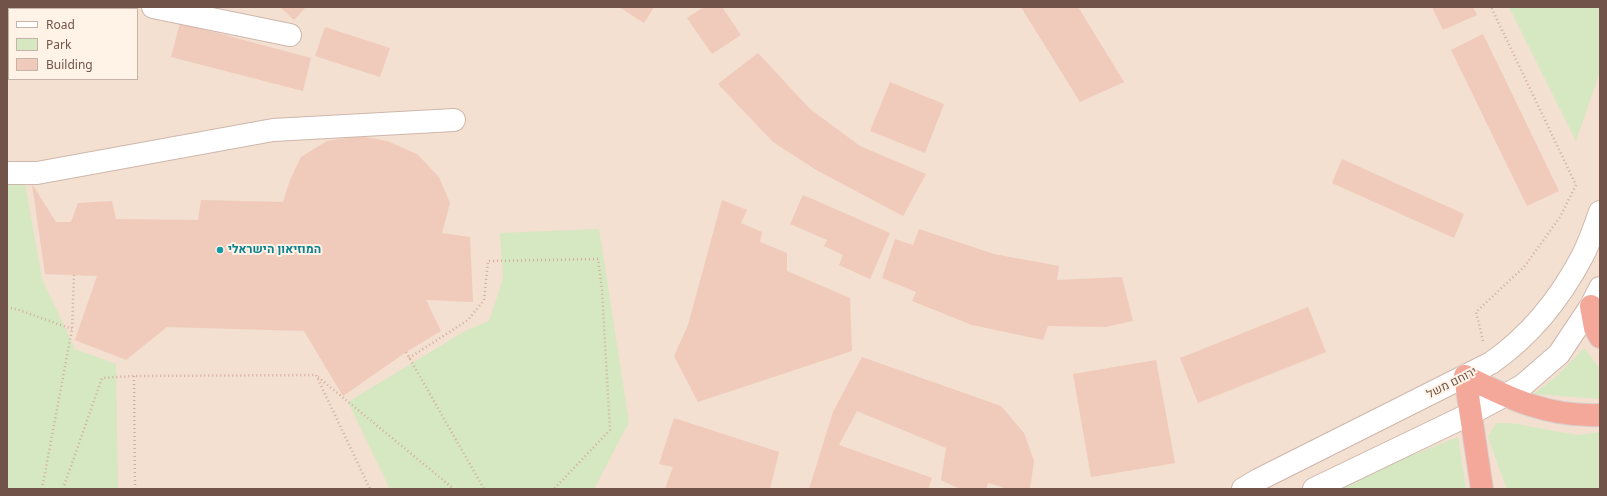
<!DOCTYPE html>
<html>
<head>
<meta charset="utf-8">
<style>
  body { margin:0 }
  #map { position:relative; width:1607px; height:496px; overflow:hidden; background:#fbefe2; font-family:"Noto Sans",sans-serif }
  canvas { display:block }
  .frame { position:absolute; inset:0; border:8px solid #725349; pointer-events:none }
  .legend { position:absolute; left:8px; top:8px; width:130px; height:72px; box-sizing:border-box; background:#fff3e7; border:1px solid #c7b3a8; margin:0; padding:5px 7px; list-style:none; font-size:12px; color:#725349 }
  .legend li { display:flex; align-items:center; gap:8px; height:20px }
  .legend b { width:20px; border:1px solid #c7b3a8 }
</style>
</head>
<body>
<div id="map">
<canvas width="1607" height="496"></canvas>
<div class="frame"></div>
<ul class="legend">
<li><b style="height:5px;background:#fff"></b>Road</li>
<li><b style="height:11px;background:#d5e8c1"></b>Park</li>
<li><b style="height:11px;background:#f0caba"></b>Building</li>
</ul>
</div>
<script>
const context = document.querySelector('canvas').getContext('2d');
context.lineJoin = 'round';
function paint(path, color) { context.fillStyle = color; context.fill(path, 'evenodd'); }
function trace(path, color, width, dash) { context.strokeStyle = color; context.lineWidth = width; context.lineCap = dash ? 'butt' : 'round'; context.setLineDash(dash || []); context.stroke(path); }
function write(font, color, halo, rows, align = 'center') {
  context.font = font + ' "Noto Sans",Heebo,sans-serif'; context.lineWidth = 4; context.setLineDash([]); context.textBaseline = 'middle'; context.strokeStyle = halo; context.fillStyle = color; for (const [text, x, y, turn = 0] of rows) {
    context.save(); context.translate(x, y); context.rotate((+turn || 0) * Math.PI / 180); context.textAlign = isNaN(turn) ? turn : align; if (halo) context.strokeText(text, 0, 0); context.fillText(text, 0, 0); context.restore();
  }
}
paint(new Path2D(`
  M7,7H1600V489H7ZM9,9H137V79H9Z`), '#f3e0d0');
paint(new Path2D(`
  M1509,7H1600V71L1576,141Z
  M25,183L42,279L75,349L116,364L118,489H7V185Z
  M599,229L629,422L594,489H390L348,402L465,331L489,321L503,279L500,233Z
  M1584,348L1600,369V399L1534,394L1558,375Z
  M1496,423H1510L1578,435L1600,432V489H1507L1488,437Z
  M1458,437L1466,489H1338L1400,460Z`), '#d5e8c1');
paint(new Path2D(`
  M280,7H306L294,20Z
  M619,7H654L644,23Z
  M704,7H722L741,35L712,54L687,18Z
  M1021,7H1078L1124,82L1080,102Z
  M1432,7H1473L1477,15L1443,30Z
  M180,23L311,58L303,91L171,57Z
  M325,27L390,48L380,77L315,56Z
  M1483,34L1559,191L1527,206L1451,50Z
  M758,53L810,109L860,146L926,174L903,216L818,171L773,142L718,84Z
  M890,82L944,104L925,153L870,131Z
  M360,136L387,141L417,154L439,177L450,203L442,233L470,237L473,302L426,300L441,331L406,352L343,396L304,331L167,327L126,360L75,340L97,276L45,274L32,184L56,222H71L78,203L112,201L116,219L198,220L201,200L283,202L290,180L301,157L327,141Z
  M1342,159L1464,214L1454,238L1332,183Z
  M803,195L890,233L870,279L839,265L843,255L824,246L827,240L790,224Z
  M722,200L747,210L741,223L762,232L760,242L787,253V271L850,298L852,351L698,402L674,356L688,325Z
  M919,229L994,254L1059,266L1057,280L1122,277L1133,321L1105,327L1048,326L1043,340L972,325L912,301L916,292L882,278L895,239L913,245Z
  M1308,307L1326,352L1198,403L1180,358Z
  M862,357L1001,406L1024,433L1034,461L1030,489H1008L988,483L986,489H960L941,480L946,448L857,411L839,445L932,478L928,489H809L833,412Z
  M1156,360L1175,463L1091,477L1073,374Z
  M674,418L779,452L770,489H665L673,467L659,464Z`), '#f0caba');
const minor = new Path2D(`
  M153,7L290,35
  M7,173H37L273,130L454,120
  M1243,489L1258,480L1491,363C1530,336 1561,297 1583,255C1590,241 1595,226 1600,212
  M1314,489L1470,414L1522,386L1559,354L1591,306L1600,288`);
const highway = new Path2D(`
  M1591,306L1595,328L1600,337
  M1465,376C1510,399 1548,417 1600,415
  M1465,376L1482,489`);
trace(minor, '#ceb7ac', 24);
trace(highway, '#d8cfcc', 24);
trace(new Path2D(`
  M7,307L19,310L72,329
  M1483,341L1476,312L1524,267L1560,217L1576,185L1491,7
  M406,352L484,489
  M409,358L468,320L484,300L488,261L598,259L602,290L610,430L554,489
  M134,376L135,489
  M318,377L454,489
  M42,489L72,329L74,275
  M63,489L102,378L134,376L316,375L370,489`), '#d4ad9e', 2.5, [1, 3]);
trace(minor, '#fff', 22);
trace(highway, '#f4a89a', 22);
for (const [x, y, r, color] of [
  [220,250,4,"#0f9aa8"]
]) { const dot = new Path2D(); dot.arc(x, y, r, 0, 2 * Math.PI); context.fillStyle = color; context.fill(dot); trace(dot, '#fff3e7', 1.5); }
write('bold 12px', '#0d838f', '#fff3e7', [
  ["המוזיאון הישראלי",228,250]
], 'left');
write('12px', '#725349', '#fff3e7', [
  ["ירוחם משל",1452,383,-27]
]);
</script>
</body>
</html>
